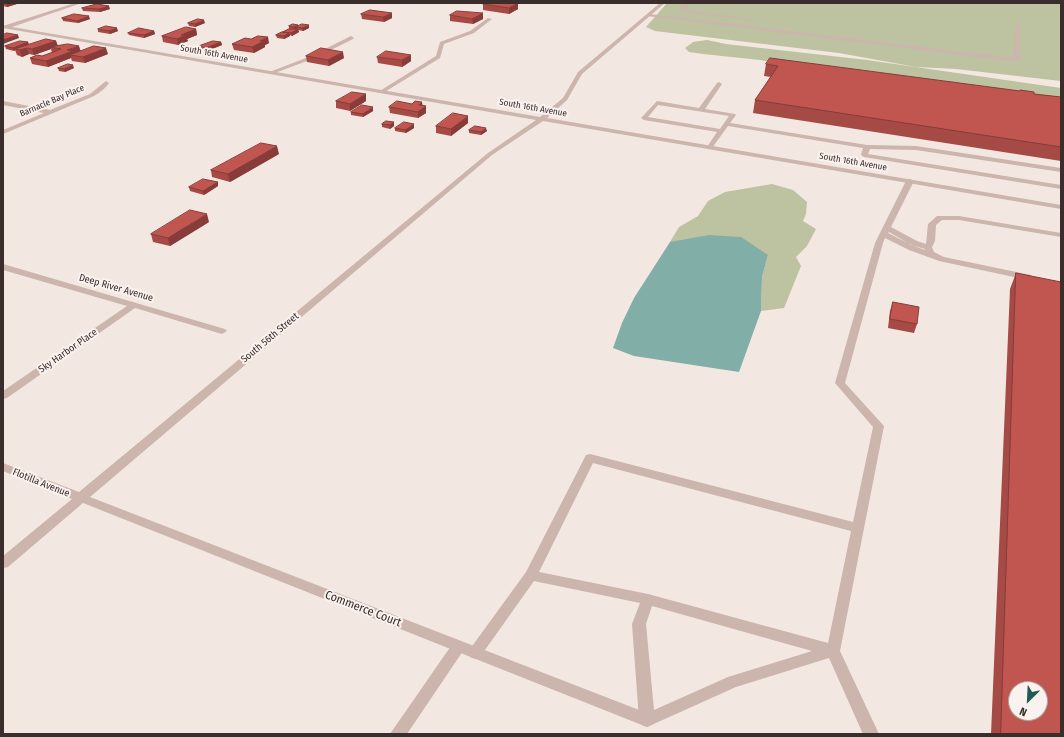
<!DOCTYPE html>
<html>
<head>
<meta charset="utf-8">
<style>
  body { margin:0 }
  #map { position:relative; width:1064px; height:737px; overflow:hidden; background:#f3e7e1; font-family:"Fira Sans Condensed",sans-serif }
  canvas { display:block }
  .frame { position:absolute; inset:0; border:4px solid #3a2d2b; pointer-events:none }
  .north { position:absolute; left:1008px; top:681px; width:40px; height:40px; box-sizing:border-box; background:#faf2ee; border:1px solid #ada3a0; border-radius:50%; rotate:204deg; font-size:11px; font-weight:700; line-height:16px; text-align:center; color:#3a2d2b }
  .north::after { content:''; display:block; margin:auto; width:14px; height:18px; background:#225a53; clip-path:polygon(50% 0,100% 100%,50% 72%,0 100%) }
</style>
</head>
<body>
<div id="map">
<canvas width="1064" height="737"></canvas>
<div class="frame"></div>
<div class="north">N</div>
</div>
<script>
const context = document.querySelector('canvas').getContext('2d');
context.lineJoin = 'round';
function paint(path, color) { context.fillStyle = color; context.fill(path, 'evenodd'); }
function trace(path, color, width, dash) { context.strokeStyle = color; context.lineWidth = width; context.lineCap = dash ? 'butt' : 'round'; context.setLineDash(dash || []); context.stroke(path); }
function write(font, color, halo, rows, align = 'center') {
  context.font = font + ' "Fira Sans Condensed",sans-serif'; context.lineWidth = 4; context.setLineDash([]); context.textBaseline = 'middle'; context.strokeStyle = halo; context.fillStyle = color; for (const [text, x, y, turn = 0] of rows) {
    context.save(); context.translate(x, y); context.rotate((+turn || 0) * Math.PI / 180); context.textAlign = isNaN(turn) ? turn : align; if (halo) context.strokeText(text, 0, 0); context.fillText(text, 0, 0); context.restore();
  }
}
paint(new Path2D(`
  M667,3H1061V81L956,69L916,67L839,53L655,31L646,27Z
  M707,40L726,44L867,60L1061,88V103L805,68L760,60L703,54L689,52L685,48L693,42Z
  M772,184L793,190L807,202L806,214L803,221L816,229L807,246L796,257L801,266L784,308L761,311L762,277L768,255L670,242L679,227L698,216L708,201L725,192Z`), '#bdc2a1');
paint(new Path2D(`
  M709,235L741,237L768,255L762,277L761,311L739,372L634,356L613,348L622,323L634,298L670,242Z`), '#81afa8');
paint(new Path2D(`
  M685,3H690L685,10L756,20L754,21L682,12L680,9Z
  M649,14L1013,58L1016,24L1018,23L1020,24L1019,60L1016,62L647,16Z
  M488,18L492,19L474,33L444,44L440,58L383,93L378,92L436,56L440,42L470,31Z
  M351,36L354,38L353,39L315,58L272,74L267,73L311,56Z
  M719,82L722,84L705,109L735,114L736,115L730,123L867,145L916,146L1061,168V172L916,150L870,149L868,154L1061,185V189L864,157L861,155L863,148L728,126L712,148L710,149L707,147L717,132L644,120L641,118L657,101L699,108L717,83ZM658,105L729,116L720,129L648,117Z
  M907,179H910L914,181L891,227L917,241L926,244L928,224L937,216H959L1061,233V237L959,220H942L936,225L935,241L932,247L934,252L944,257L1031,275L1032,277L1031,279L1028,280L939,261L909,250L885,238L883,243L845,383L884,426L840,651L879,734H863L829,658L736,687L647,727L642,725L639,720L632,624L640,603L534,581L480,657L475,659L470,657L468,653L470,649L526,572L586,455L590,454L853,522L873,427L835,383L875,243ZM889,232L911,245L925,249V250C912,246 900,239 888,233ZM593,463L851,531L828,643L648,594L539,572ZM652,606L812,651L728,677L654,710L646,624Z
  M458,641L463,643L465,647L463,651L407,734H390L453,643Z`), '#cbb5ad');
paint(new Path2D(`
  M75,3H82L12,27L540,117L563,98L578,72L660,3H665L582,74L567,100L547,118L1061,205V209L543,121L492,155L90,497L652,715L655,720L652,725L647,727L83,503L8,567L3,568V556L72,499L3,471V463L79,492L488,153L536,120L3,28V26Z
  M106,81L109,83C105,89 100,92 94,96L3,134V130L44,113L3,105V101L50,110L90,94Z
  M3,264L225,329L227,331L222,334L135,308L7,398L3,399V391L127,306L3,270Z`), '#cbb5ad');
paint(new Path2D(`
  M3,3H20L7,7L3,6Z
  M483,4L518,9L509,14L483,10Z
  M82,8L110,9L100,12L83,11Z
  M361,14L392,18L384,22L362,19Z
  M450,15L483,19L473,24L450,21Z
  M62,18L90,19L78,23L63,21Z
  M188,23H205L195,27L189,26Z
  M289,26L309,28L303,31L298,30L299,32L292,36L290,35V36L284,39L277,38L276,35L283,32L289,29Z
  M98,29L118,31L110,34L98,32Z
  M196,29L197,35L187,39L188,41L178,45L163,42L162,36Z
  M154,31L155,34L144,38L129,35L128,33Z
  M251,39L269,43L265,45V47L254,53L234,50L232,44Z
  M56,41L58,46L80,51L108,54L85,63L72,61L71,58L48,67L32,64L30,58L42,56L52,53L51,49L34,55L29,54L22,57L17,55L15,50L14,51L6,49L5,46L28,42L29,45Z
  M221,42L222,45L207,51L199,49V46Z
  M306,56L344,58L329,66L307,62Z
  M377,57L411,61L402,67L378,63Z
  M766,64L1034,94L1061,97V161L753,113L755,100L771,77L764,76Z
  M58,68H74L65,72L59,71Z
  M366,94V101L350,111L336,108V101Z
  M412,104L426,106V113L418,118L390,113L389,107Z
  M373,111L363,117L351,115V112Z
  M394,122V126L390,129L382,127V124Z
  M468,123L451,136L436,133V126Z
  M395,128H414L406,133L395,131Z
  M469,130L487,131L481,135L469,133Z
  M279,154L230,182L212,177L211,170Z
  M218,182V186L204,195L190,191L189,187Z
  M209,222L170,246L153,242L151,234Z
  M1016,273L1061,734H991L1010,289Z
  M893,302L917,324L914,333L888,328L890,311Z`), '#a64a46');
paint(new Path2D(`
  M6,3H20L7,7Z
  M518,3V9L509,14V8Z
  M109,6L110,9L100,12L99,9Z
  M392,13V18L384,22L383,17Z
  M483,13V19L473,24L472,19Z
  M89,16L90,19L78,23L77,21Z
  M204,20L205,23L195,27V24Z
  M298,25V27H296L297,29L294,30V27Z
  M309,25V28L303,31L302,28Z
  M117,28L118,31L110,34L109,31Z
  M196,29L197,35L187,39L188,41L178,45L177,39L181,35Z
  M298,29L299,32L292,36L291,33Z
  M154,31L155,34L144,38V35Z
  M289,33L290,36L284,39V36Z
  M18,35L19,38L3,44V40Z
  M268,37L269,43L265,45V47L254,53L252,47L260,41Z
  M56,41L58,47H50L51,49L34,55L32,49Z
  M28,42L29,45L15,49V50L14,51L13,48Z
  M221,42L222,45L207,51L206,48Z
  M79,46L81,52L71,55V58L48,67L46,61L67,50Z
  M27,48L29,54L22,57L20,50Z
  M106,48L108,54L85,63L83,57Z
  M343,52L344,58L329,66L328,60Z
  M411,55V61L402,67V60Z
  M73,65L74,68L65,72L64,69Z
  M366,94V101L350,111V104Z
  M422,102L423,108L426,106V113L418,118V112L419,105Z
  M373,107V111L363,117V114Z
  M468,116V123L451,136V129Z
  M394,122V126L390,129V125Z
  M414,124V128L406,133L405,130Z
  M486,128L487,131L481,135V132Z
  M277,146L279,154L230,182L228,174Z
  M218,182V186L204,195L203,191Z
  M207,214L209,222L170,246L168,238Z`), '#873c39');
const building = new Path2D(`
  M485,3H518L509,8L483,4Z
  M97,4L109,6L99,9L82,8Z
  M370,10L392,13L383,17L361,14Z
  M457,11L483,13L472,19L450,15Z
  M74,14L89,16L77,21L62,18Z
  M198,19L204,20L195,24L188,23Z
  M293,24L298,25L294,27L289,26Z
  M302,24L309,25L302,28L296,27Z
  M106,26L117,28L109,31L98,29Z
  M186,27L196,29L181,35H186L177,39L162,36Z
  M139,28L154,31L144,35L128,33Z
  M289,29H298L291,33L283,32Z
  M282,32L289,33L284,36L276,35Z
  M7,33L18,35L3,40V35Z
  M258,36L268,37L260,41H264L252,47L232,44L245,38L251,39Z
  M46,39L56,41L32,49L27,48L20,50L15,49Z
  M20,41L28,42L13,48L5,46Z
  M213,41L221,42L206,48L199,46Z
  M68,44L79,46L67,50L73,51L46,61L30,58L37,55L42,56L56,51L61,49L50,47Z
  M94,46L106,48L83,57L70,55Z
  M321,48L343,52L328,60L306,56Z
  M386,51L411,55L402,60L377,57Z
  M770,58L1020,91V90L1034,92V94L1061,97V147L755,100L778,66L766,64Z
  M68,64L73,65L64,69L58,68Z
  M352,92L366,94L350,104L336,101Z
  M397,101L412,104L415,101L422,102L419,105L426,106L418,112L389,107Z
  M362,105L373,107L363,114L351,112Z
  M453,113L468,116L451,129L436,126Z
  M386,121L394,122L390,125L382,124Z
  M404,122L414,124L405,130L395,128Z
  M475,126L486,128L481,132L469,130Z
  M261,143L277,146L228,174L211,170Z
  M203,179L218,182L203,191L189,187Z
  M190,210L207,214L168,238L151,234Z
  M1016,273L1061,282V734H1001ZM1016,689H1040V713H1016Z
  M893,302L919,307L917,324L890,319Z`);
paint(building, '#c15651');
trace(building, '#873c39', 1);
write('9px', '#3a2d2b', '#faf2ee', [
  ["South 16th Avenue",214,54,10],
  ["Barnacle Bay Place",52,101,-23],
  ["South 16th Avenue",533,108,10],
  ["South 16th Avenue",853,162,10]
]);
write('10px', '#3a2d2b', '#faf2ee', [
  ["Deep River Avenue",116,288,16],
  ["South 56th Street",270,338,-40],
  ["Sky Harbor Place",68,351,-35],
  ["Flotilla Avenue",41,483,22]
]);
write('12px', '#3a2d2b', '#faf2ee', [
  ["Commerce Court",363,609,21]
]);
</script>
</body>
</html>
